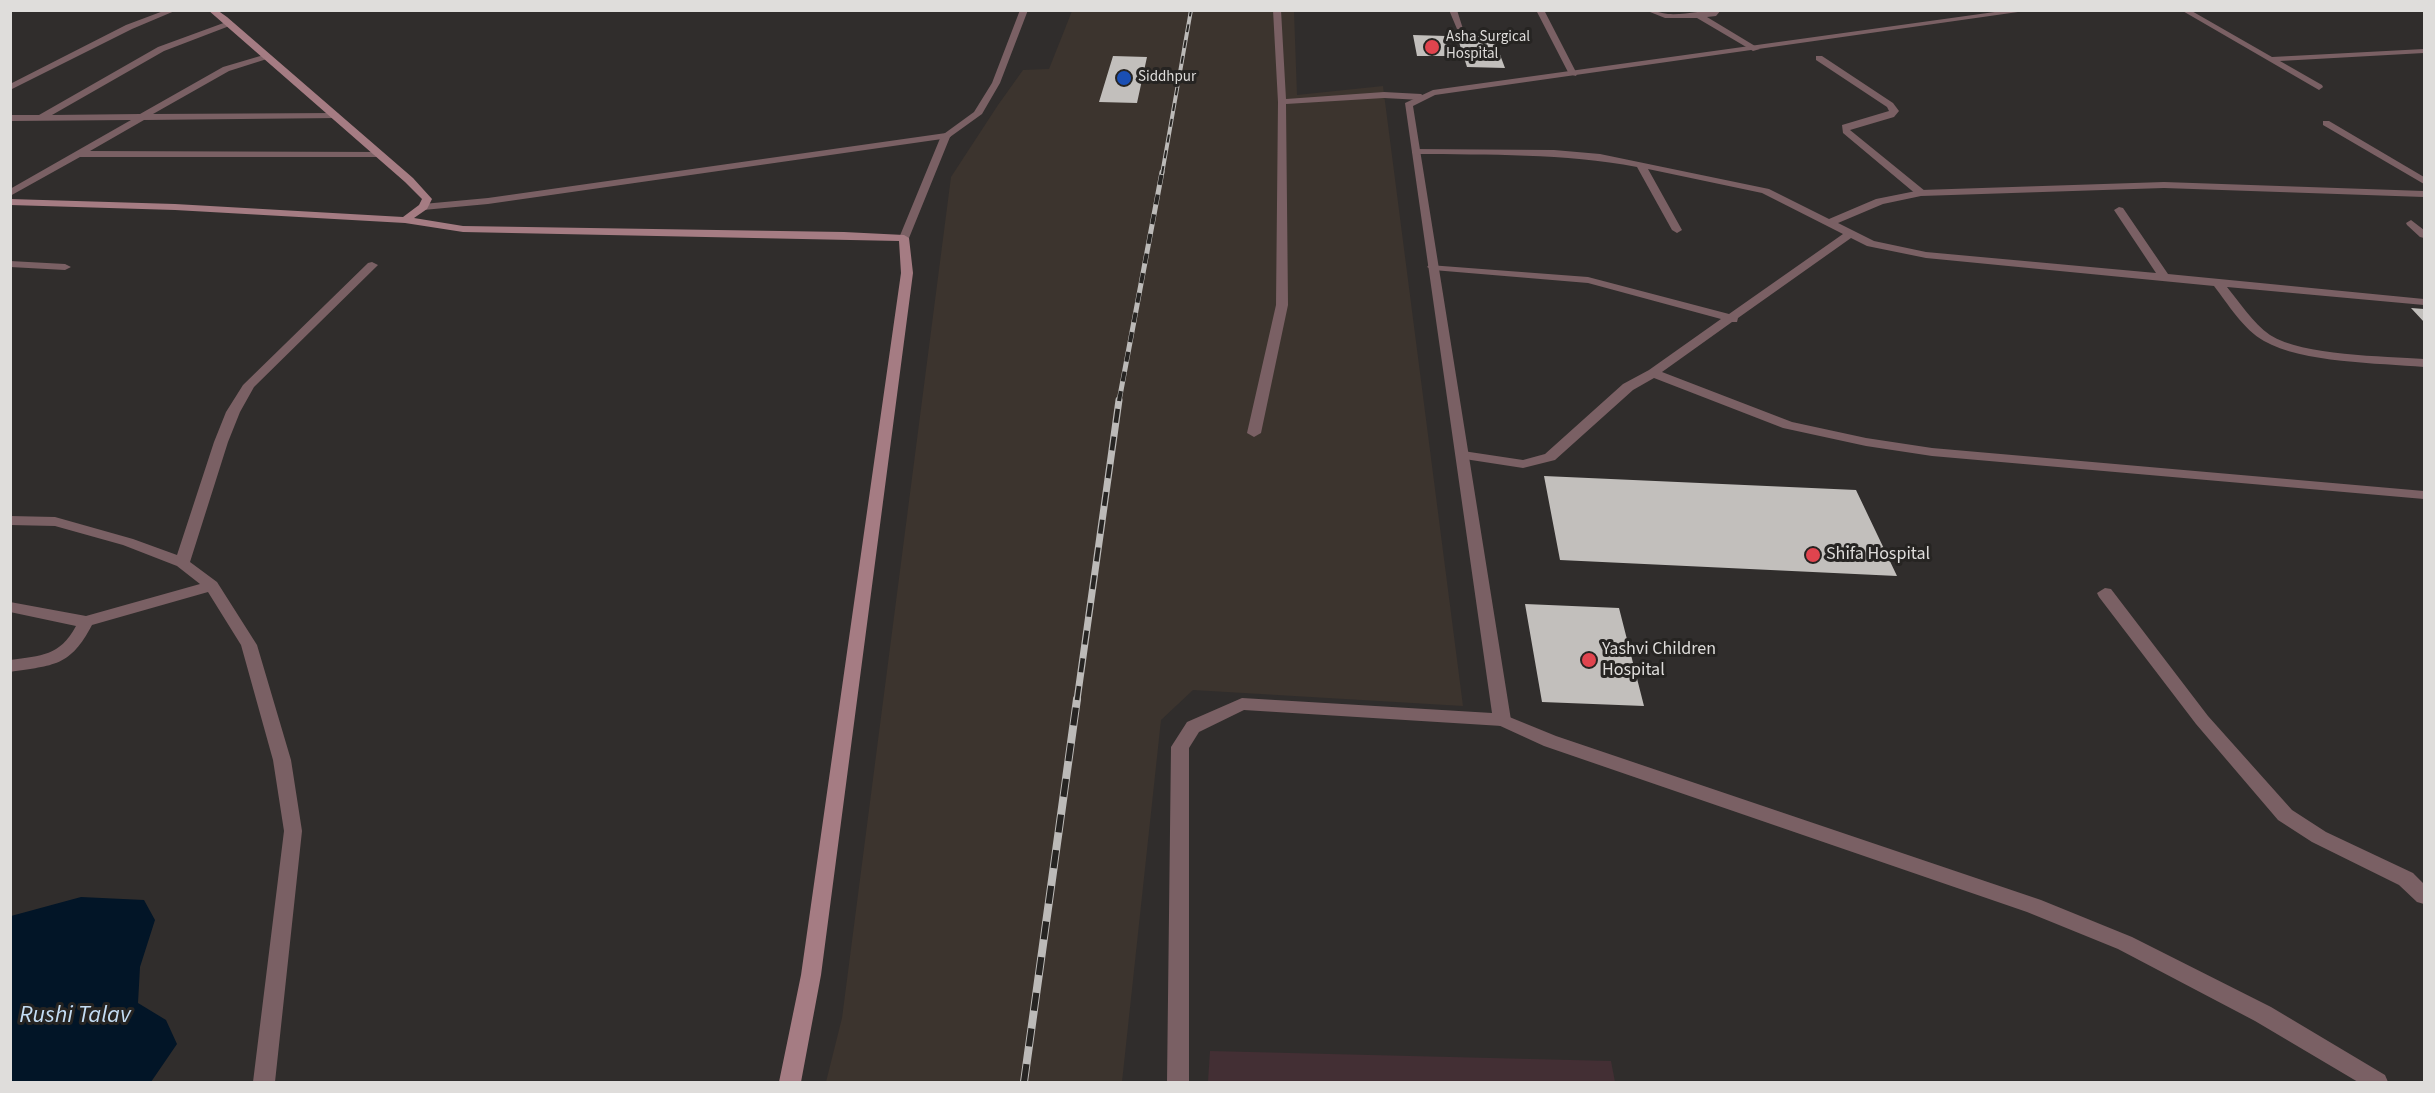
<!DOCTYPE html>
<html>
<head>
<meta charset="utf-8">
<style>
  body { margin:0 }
  #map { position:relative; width:2435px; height:1093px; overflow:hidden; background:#302d2c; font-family:"Source Sans 3",sans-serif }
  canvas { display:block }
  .frame { position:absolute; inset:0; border:12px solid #dfdddb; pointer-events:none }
</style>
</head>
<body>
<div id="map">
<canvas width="2435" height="1093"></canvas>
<div class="frame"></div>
</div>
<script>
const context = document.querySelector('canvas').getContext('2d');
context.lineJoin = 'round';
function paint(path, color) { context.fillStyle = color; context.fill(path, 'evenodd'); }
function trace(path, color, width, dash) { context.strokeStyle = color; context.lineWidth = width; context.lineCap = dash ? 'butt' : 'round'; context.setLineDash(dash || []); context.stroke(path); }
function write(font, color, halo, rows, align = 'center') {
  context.font = font + ' "Source Sans 3",sans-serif'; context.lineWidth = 6; context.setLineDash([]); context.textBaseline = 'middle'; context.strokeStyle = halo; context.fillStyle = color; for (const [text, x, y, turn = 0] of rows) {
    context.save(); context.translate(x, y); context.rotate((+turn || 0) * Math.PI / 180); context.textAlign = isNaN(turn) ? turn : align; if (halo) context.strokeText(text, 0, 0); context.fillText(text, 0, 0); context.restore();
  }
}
paint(new Path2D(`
  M1072,11H1294L1297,95L1383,86L1463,706L1193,690L1161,720L1122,1082H826L842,1018L951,177L998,105L1023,70L1049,69Z`), '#3c342e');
paint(new Path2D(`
  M1210,1051L1611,1061L1615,1082H1208Z`), '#432f34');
paint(new Path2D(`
  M81,897L144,900L155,920L140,967L138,1003L166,1020L177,1044L151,1082H11V916Z`), '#021527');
paint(new Path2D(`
  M1413,35L1446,36L1451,56H1417Z
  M1457,36H1493L1505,68L1467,67Z
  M1113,56L1147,57L1137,103L1099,102Z
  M2411,308L2424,309V322Z
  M1544,476L1856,490L1897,576L1560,560Z
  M1525,604L1619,608L1644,706L1542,702Z`), '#c2bfbc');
paint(new Path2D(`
  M1273,10H1281L1286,99L1384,92L1421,94L1425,97L1421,100L1384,98L1286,104L1288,305L1261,433L1254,437L1247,433L1276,305L1278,102Z
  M1645,10C1653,10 1660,13 1668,14C1687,15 1704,10 1721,10L1716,16L1707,17L1760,49L1753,51L1697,18H1665Z
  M1816,56H1822L1893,103L1899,111L1894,117L1850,130L1925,191V195H1917L1843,133L1842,125L1889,111L1887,107L1816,60Z`), '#7a6064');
paint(new Path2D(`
  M166,10H177L132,29L10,90V84L126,25Z
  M1449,10H1457L1463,29H1457Z
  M1536,10H1544L1577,74L1576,76L1569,74Z
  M2181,10H2190L2272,57L2424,49V53L2280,61L2322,85L2323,87L2319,90Z
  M229,21H232V25L164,51L52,115L140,114L223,67L267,54L271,56L270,58L229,71L153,114L336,113L339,114V118L144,120L90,151L380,152L383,153V157H80L10,196V189L131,120L10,121V115H39L158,47Z
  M2323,121H2329L2424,177V184L2323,125Z
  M946,133L951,136L949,138L488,204L423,210L418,207L423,204L488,198Z
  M1412,149L1554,150L1600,154L1769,189L1829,219L1876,199L1921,190L2164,182L2424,191V197L2164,188L1921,196L1883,204L1838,223L1874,241L1926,252L2156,273L2114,210L2119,207L2123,208L2168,274L2424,299V305L2227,287C2240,303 2253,323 2270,335C2303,356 2384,356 2424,359V367C2379,363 2302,363 2264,341C2243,329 2228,304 2214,286L1926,258L1867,246L1851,238L1738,318L1737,322H1732L1662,372L1792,422L1866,438L1932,448L2424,491V499L1932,456L1866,446L1783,428L1654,378L1633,390L1555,460L1523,468L1458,458L1456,455L1463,451L1523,460L1545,454L1623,384L1649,370L1721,319L1588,283L1433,270L1427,267L1429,265L1588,277L1729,314L1843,234L1762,193L1648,169L1682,230L1677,233L1672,230L1637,167C1564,153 1489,155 1415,154L1412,153Z
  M2411,220L2424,230V238L2420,237L2407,225L2406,223Z
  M10,261L65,264L71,267L65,270L10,267Z
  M372,262L378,265L376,267L254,387L240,412L228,442L190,562L217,582L257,645L291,760L302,831L275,1082H253L284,831L273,760L241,645L208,592L92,625C70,667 54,665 10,672V660C42,655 59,657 76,626L10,612V602L86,616L200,584L177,566L123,545L55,526L10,525V516L55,517L133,539L177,555L214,442L226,412L243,385L368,263Z
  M2105,588L2111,589L2208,716L2292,810L2326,832L2413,873L2424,884V904L2417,902L2399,885L2312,842L2278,820L2196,724L2099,597L2097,593Z
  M1502,714L1556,736L2041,900L2132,937L2271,1007L2385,1075L2388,1082H2358L2255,1021L2118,949L2027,912L1544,746L1496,724L1493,720L1496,716Z`), '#7a6064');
paint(new Path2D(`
  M1020,10H1028L1000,83L982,114L950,137L909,238L908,240H900L899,238L941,136L974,112L992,83Z
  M2009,10H2032L1435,95L1413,106L1511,720L1508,724L1502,726L1244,710L1199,732L1189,748V1082H1167L1171,747L1187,722L1242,698L1492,713L1405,103L1433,90Z`), '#7a6064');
paint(new Path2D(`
  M208,10H217L227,17L413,178L432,199L427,209L414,218L463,226L844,232L904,235L909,238L913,273L821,975L801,1082H779L801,975L901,273L899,241L463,232L405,223L175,210L10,205V199L175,204L403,217L419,205L422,199L405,182Z`), '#a57c83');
const railFar3 = new Path2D(`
  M1162,174L1191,10`);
const railFar2 = new Path2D(`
  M1119,401L1162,172`);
const railFar1 = new Path2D(`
  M1077,700L1119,400`);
const rail = new Path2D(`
  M1024,1082L1077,699`);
trace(railFar3, '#bcbab8', 4);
trace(railFar2, '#bcbab8', 5);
trace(railFar1, '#bcbab8', 7);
trace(rail, '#bcbab8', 8);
trace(railFar3, '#262422', 2, [8]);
trace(railFar2, '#262422', 4, [10]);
trace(railFar1, '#262422', 4.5, [14]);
trace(rail, '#262422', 6, [18]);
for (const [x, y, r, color] of [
  [1432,47,8,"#e0444e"],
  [1124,78,8,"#1a4fb4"],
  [1813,555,8,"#e0444e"],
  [1589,660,8,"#e0444e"]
]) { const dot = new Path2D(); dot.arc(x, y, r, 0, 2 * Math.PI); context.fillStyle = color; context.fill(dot); trace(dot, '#262422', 2); }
write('15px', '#dfdddb', '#262422', [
  ["Asha Surgical",1446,38],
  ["Hospital",1446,55],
  ["Siddhpur",1138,78]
], 'left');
write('18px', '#dfdddb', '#262422', [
  ["Shifa Hospital",1826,555],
  ["Yashvi Children",1602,650],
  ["Hospital",1602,671]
], 'left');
write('italic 24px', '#c4ddf4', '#262422', [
  ["Rushi Talav",75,1017]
]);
</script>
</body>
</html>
